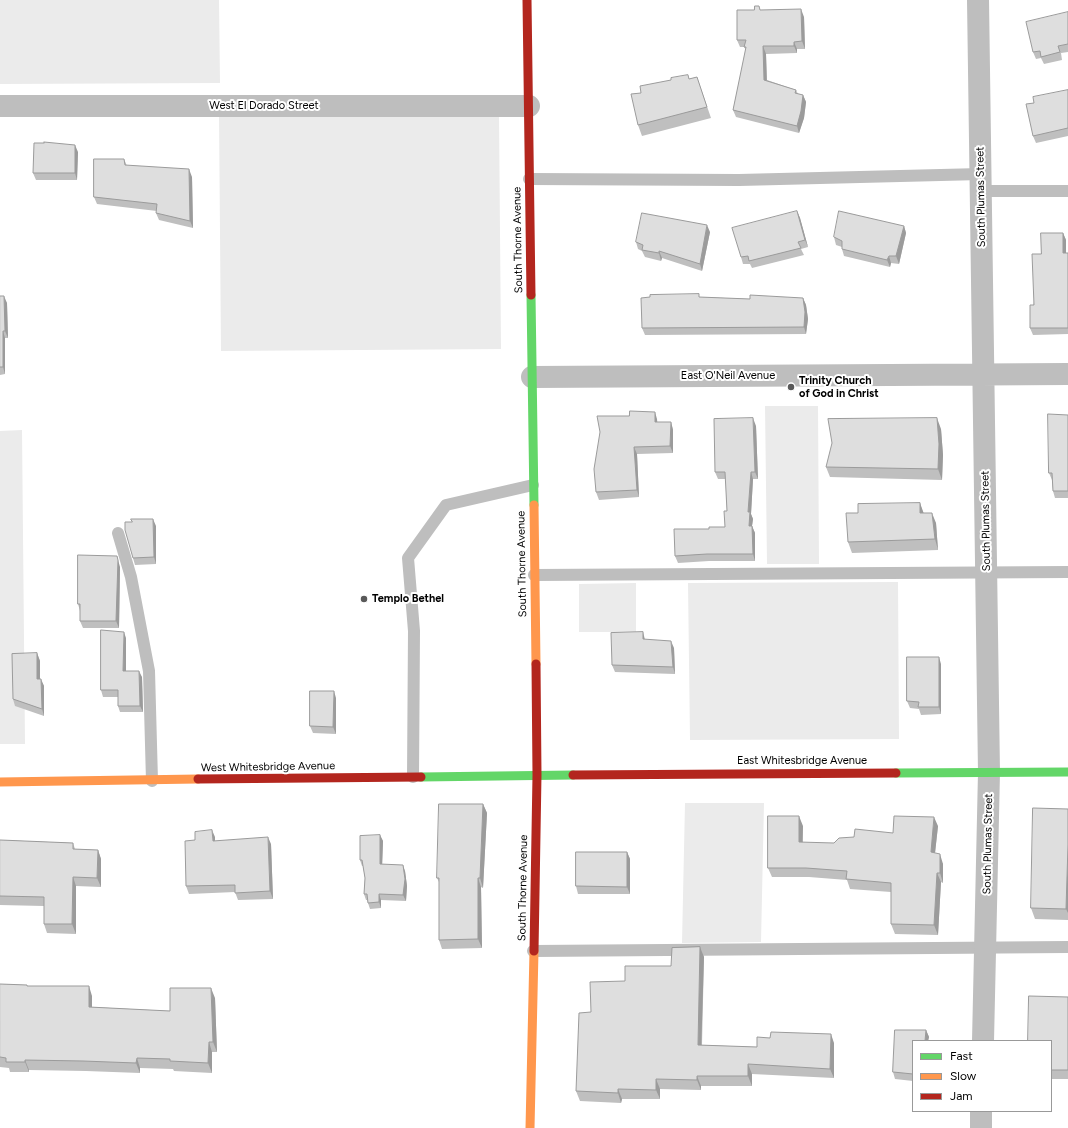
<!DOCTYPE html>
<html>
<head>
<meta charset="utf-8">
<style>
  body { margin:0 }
  #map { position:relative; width:1068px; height:1128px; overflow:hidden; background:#fff; font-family:Figtree,sans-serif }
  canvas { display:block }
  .legend { position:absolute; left:912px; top:1040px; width:140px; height:72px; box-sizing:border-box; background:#fff; border:1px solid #999; margin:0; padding:5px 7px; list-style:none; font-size:12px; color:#000 }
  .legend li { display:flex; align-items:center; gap:8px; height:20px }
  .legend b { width:20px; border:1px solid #999 }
</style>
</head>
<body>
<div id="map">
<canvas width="1068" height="1128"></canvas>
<ul class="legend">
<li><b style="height:5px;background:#63d668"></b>Fast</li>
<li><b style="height:5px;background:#ff974d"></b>Slow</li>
<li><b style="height:5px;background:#b3261e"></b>Jam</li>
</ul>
</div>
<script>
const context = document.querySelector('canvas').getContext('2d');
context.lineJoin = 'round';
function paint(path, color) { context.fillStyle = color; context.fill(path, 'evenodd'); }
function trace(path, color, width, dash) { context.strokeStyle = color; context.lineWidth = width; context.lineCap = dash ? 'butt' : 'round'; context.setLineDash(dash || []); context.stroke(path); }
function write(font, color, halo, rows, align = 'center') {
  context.font = font + ' Figtree,sans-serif'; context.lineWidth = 4; context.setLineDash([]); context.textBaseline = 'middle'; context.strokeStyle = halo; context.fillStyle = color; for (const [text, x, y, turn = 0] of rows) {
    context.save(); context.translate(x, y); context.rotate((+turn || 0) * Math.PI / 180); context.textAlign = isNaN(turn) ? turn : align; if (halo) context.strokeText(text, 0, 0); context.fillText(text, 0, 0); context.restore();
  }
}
paint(new Path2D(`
  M0,0H219L220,83L0,84Z
  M219,115L499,116L501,349L221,351Z
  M765,406H818L819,564H767Z
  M22,430L25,744H0V431Z
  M898,582L899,739L690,740L688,583Z
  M636,583V632H579V584Z
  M685,803H764L761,942L682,943Z`), '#ebebeb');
trace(new Path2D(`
  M529,179L739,180L981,174
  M981,191H1068
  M118,533L131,577L149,671L152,781
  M534,575L1068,572
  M413,777L414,631L408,558L446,505L533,485
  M533,951L1068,947`), '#bebebe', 12);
trace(new Path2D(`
  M978,0L989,772L983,1041
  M0,106H529
  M532,377L1068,374
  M981,1128V1111`), '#bebebe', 22);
trace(new Path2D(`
  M531,295L534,505
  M896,773L1068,772
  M421,777L573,775`), '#63d668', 9);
trace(new Path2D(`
  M534,505L536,664
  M0,782L198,779
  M530,1128L534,951`), '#ff974d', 9);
trace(new Path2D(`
  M527,0L531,295
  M573,775L896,773
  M198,779L421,777
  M534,951L537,775L536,664`), '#b3261e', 9);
paint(new Path2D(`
  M761,10L804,17L805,49H797V53L766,54L767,80L796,90L798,94L803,95L806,102L804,118L799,133L736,117L733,110L746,50L744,47H740L737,40Z
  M1068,12V52L1061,53L1062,60L1044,64L1041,58L1036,59L1033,52Z
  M688,75L689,79L697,77L711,118L642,136L638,125L641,93L671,80Z
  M1068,90V136L1036,143L1033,136L1034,103Z
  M78,152L77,180H36L33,173Z
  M124,159L127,166L192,177L193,228L159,220L156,213L157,211L97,204L94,197Z
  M797,211L800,218L808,247L801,249L804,255L752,268L750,264H743L741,257Z
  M904,226L906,233L899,264L891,263L890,267L844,256L842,249V247L836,245L834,237Z
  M710,232L702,271L662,258L661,261L645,257L642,251L638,249L636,242Z
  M1063,233L1066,240V253H1068V334L1033,335L1030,328L1041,254Z
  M0,296L7,303L8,338H5V374L0,375Z
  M700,297L750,299L803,298L806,305L808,319L806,334L645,335L642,328Z
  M1068,415V498H1055L1053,491L1052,480L1049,473Z
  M657,419V422H671L673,430V453L637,454L639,497L599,500L596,492Z
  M756,426L758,479H753L751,514L753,519L752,526L755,533V561H709L678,563L675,556L709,529L725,527L727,511L726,479H718L715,472Z
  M941,429L943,455L942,480L830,477L826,467Z
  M920,503L923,513L936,523L938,550L852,553L848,542L858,513Z
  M156,526V564L135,565L133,558Z
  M120,567L119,628H83L80,621V611L78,604Z
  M126,638V671L142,677L143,712H120L118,706V697H103L101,690Z
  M674,648L675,674L615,672L612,665Z
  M37,653L40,661V679L44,686V716L15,706L13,699Z
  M941,664V714L921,715L919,709L910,708L907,701Z
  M336,698V734L313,733L310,726Z
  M483,804L487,813L483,888L481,887L482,948L442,949L439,940V882L437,878Z
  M1068,809V920L1035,919L1031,908Z
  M803,826V843H834L854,837L893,833L938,826L935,853L943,864V883L941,882L938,935L895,934L891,924V892L850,889L847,880L809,877H772L768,868Z
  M380,835L383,841L382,864L405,871L407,886L406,901L381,900V908L370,909L367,900H366L364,894L365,878L363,866H362L360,860Z
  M215,837V841L271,844L273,899L238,900L235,892L189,894L186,886Z
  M0,840L73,843L75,849L98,850L101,859V887L76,886V934L47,933L44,924V906L0,905Z
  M627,852L630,859V894H578L576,886Z
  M700,947L704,957L702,1045L757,1047L770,1038L834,1043V1078L752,1074V1086H701V1090L660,1089V1099H622L621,1103L580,1101L576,1091L625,981L671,966Z
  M0,984L27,985V986L92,996V1007L170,1011L215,998L217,1052H212V1073L174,1071L173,1069L140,1068V1073L86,1071L29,1070V1072H10L9,1068L0,1067Z
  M1068,997V1079H1051V1041Z
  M895,1030H926L929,1037L928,1041H913V1081L895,1079L893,1072Z`), '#bfbfbf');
paint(new Path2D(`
  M801,9L804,17L805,49L802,41Z
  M794,42L797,49V53L794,46Z
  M763,46L766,54L767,87L764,80Z
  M803,95L806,102L804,118L799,133L797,126Z
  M75,145L78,152L77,180L75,173Z
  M189,169L192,177L193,228L190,221Z
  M797,211L800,218L808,247L805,240Z
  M707,225L710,232L702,271L700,264Z
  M904,226L906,233L899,264L896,256Z
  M1063,233L1066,240V260L1063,253Z
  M659,251L662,258L661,261L659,253Z
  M889,256L891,263L890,267L887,260Z
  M4,296L7,303L8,338L5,331Z
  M803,298L806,305L808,319L806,334L804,327Z
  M3,331L5,338V374L3,367Z
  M655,412L657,419L658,430L655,422Z
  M753,418L756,426L758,479L755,472Z
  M937,418L941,429L943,455L942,480L938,469Z
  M671,422L673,430V453L670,446Z
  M634,447L637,454L639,497L637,490Z
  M751,472L753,479L751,514L753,519L752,526L755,533V561L753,554L749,526L748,512Z
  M920,503L924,514L920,513Z
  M932,513L936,523L938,550L935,539Z
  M153,519L156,526V564L154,557Z
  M117,556L120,567L119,628L116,621Z
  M124,632L126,638V677L123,671Z
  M643,632L645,640L643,639Z
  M671,641L674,648L675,674L673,667Z
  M37,653L40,661V686L37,679Z
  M939,657L941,664V714L939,707Z
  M139,671L142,677L143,712L140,706Z
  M41,679L44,686V716L42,709Z
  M334,691L336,698V734L333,727Z
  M483,804L487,813L483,888L480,878Z
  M799,816L803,826L802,852L799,842Z
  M934,817L938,826L934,862L931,852Z
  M212,830L215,837V849L213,841Z
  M380,835L383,841L382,870L380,864Z
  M268,837L271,844L273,899L270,891Z
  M1068,845V913L1066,909Z
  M98,850L101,859V887L97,878Z
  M627,852L630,859V894L627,887Z
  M940,854L943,864V883L940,873Z
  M403,865L405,871L407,886L406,901L403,895Z
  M937,873L941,882L938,935L934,925Z
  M73,877L76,886V934L72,924Z
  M478,878L481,887L482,948L478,939Z
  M379,894L381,900V908L379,902Z
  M700,947L704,957L701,1055L698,1045Z
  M89,986L92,996V1017L89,1007Z
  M211,988L215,998L217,1052L213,1042Z
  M926,1030L929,1037L928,1041H925Z
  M831,1034L834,1043V1078L830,1069Z
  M209,1042L212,1052V1073L208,1063Z
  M137,1058L140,1068V1073L136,1063Z
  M25,1060L29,1070V1072L25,1062Z
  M748,1064L752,1074V1086L748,1076Z
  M697,1076L701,1086V1090L697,1080Z
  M656,1079L660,1089V1099L656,1090Z
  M618,1089L622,1099L621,1103L618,1093Z`), '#9b9b9b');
const building = new Path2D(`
  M755,6H759L760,10L801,9L802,41L794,42V46H763L764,80L796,90L795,93L803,95L801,111L797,126L733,110L746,47H744L746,40H737V10H754Z
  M1068,12V44L1058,46L1060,52L1041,57L1040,51L1033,52L1026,22Z
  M688,75L689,79L697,77L707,107L638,125L631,94L641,93L640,86L671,80V78Z
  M1068,90V128L1033,136L1026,104L1034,103L1033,97Z
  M44,142L75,145V173H33L34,143H44Z
  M94,159H124L125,165L189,169L190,221L156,213L157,204L94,197Z
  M797,211L805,240L798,242L801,248L749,261L748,256L741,257L732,228Z
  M839,211L904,226L896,256H889L887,260L842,249V241L834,237Z
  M642,213L707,225L700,264L659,251V253L642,250L643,245L636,242Z
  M1041,233H1063V253H1068V328H1030V305H1034L1032,254H1041Z
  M699,294V297L750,299V295L803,298L805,312L804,327L642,328L641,298L650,297V295Z
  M0,296H4L5,331H3V367H0Z
  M630,411L655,412V422H671L670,446L634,447L637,490L596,492L594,469L600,432L597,416H629Z
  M1048,414L1068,415V491H1053L1052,473H1049Z
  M753,418L755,472H751L748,512H750L749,526H752L753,554H707L675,556L674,529H709V527H725L724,511H727L725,472H715L714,419Z
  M937,418L939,444L938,469L826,467L832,443L828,419Z
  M920,503V513H932L935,539L848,542L846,513H858V504Z
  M131,519H153L154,557L133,558L125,530V522H132Z
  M78,555L117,556L118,560L116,621H80V604H78Z
  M101,630L124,632L123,671H139L140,706H118V690H101Z
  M643,632V639L671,641L673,667L612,665L611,633Z
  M37,653V679H41L42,709L13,699L12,654Z
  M907,657H939V707H918L919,702L907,701Z
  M310,691H334L333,727L310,726Z
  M439,804H483L480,878H478V939L439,940V878H437Z
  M1033,808L1068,809V845L1066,909L1031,908Z
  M768,816H799V842L834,843L839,838L854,837L855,829L893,833L894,816L934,817L931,852L940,854V873H937L934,925L891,924V883L846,879L847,871L806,868H768Z
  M212,830L213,841L268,837L270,891L235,893V885L186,886L185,841L195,840V832Z
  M380,835V864L403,865L405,879L403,895L379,894V902L368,903L367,894H364L365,878L362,860H360V836Z
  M0,840L73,843V849L98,850L97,878L73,877L72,924H44V897L0,896Z
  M576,852H627V887L576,886Z
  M700,947L698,1045L757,1047V1037L770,1038L771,1032L831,1034L830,1069L748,1064V1076H697V1080L656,1079V1090L618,1089V1093L576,1091L579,1013L591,1012L590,982L625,981V966H671L672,948Z
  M0,984L27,985V986H89V1007L170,1011V988H211L213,1042H209L208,1063L170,1061V1059L137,1058L136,1063L83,1061L25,1060V1062H6V1058L0,1057Z
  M1029,996L1068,997V1070H1051V1041H1028Z
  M895,1030H926L925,1041H913V1074L893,1072Z`);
paint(building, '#dedede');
trace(building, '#9b9b9b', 1);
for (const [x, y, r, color] of [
  [791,387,4,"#595959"],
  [364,599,4,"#595959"]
]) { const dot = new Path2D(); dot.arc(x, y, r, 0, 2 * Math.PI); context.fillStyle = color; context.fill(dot); trace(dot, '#fff', 1.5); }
write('11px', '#000', '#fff', [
  ["West El Dorado Street",264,106],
  ["South Plumas Street",981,197,-91],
  ["South Thorne Avenue",518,240,-91],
  ["East O'Neil Avenue",728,376],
  ["South Plumas Street",986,521,-91],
  ["South Thorne Avenue",522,564,-91],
  ["East Whitesbridge Avenue",802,761],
  ["West Whitesbridge Avenue",268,767,-1],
  ["South Plumas Street",988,844,-89],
  ["South Thorne Avenue",523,888,-89]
]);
write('bold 11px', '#000', '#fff', [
  ["Trinity Church",799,381],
  ["of God in Christ",799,394],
  ["Templo Bethel",372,599]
], 'left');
</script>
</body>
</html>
